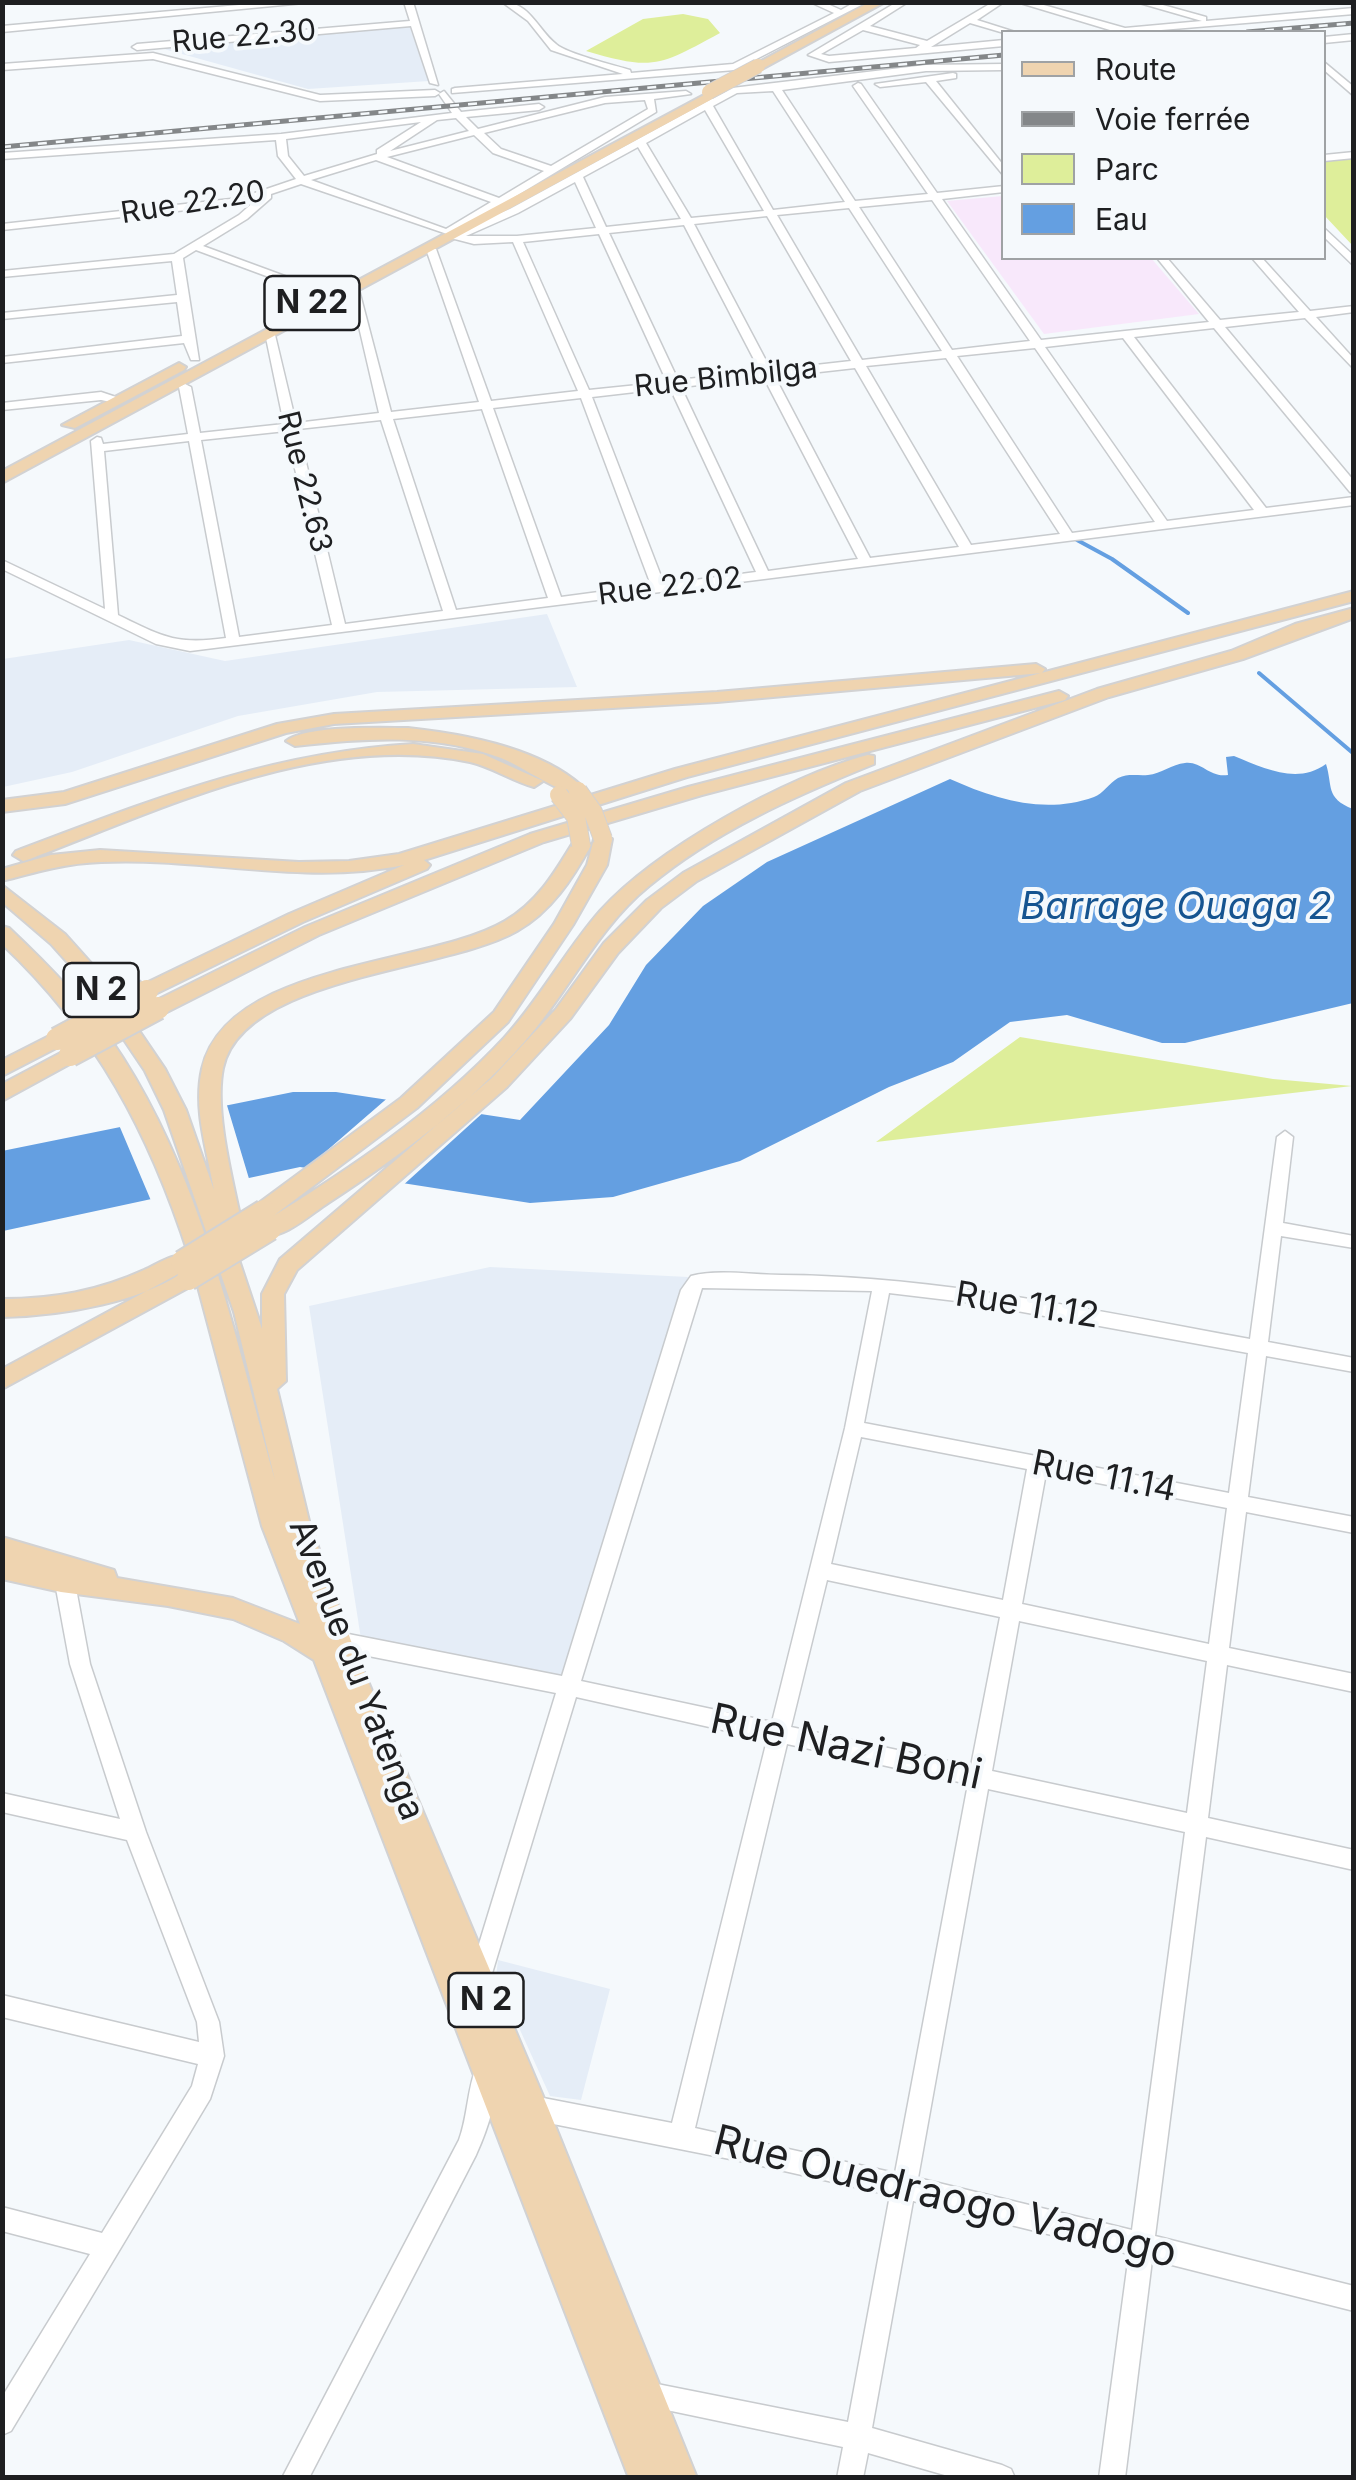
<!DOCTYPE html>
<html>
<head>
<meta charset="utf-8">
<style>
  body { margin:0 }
  #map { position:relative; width:1356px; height:2480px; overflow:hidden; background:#f5f9fc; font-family:Inter,sans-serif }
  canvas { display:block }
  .frame { position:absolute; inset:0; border:5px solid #1e1f21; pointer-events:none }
  .legend { position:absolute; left:1001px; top:30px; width:325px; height:230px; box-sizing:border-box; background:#f5f9fc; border:2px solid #9fa2a4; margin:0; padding:12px 18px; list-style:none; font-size:30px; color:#1e1f21 }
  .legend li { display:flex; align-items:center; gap:20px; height:50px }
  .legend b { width:50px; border:2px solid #9fa2a4 }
</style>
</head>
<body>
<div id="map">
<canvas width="1356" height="2480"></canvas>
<div class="frame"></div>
<ul class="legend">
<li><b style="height:12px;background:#efd4b0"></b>Route</li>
<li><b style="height:12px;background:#848789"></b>Voie ferrée</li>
<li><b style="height:28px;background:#deee9a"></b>Parc</li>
<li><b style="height:28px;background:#649fe1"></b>Eau</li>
</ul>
</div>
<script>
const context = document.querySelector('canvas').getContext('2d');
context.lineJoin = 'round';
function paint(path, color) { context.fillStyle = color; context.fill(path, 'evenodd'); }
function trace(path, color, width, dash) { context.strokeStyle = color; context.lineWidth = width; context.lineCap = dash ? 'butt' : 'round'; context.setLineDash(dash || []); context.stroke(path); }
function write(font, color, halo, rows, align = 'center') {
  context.font = font + ' Inter,sans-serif'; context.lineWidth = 8; context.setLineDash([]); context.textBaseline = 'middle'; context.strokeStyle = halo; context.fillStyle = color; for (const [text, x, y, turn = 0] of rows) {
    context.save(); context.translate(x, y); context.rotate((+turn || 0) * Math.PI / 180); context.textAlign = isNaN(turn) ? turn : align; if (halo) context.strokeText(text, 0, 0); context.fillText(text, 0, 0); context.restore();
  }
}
paint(new Path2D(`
  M409,25L429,81L308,89L164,49L190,43Z
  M547,614L577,687L377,692L238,716L72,772L3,787V659L129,640L225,661Z
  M490,1267L688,1277L559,1682L361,1639L309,1306Z
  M498,1960L610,1989L581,2100L550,2096L496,1977Z`), '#e5edf7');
paint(new Path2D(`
  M1003,196L1004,258H1151L1199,314L1044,334L947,201Z`), '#f8e8fb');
paint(new Path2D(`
  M683,14L708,19L720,33C659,66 654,71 586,51L643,19Z
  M1353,159H1354L1353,246L1324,215V161Z
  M1020,1037L1273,1079L1352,1086L876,1142Z`), '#deee9a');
paint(new Path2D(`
  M1234,756C1264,768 1297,785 1326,764C1333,786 1325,798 1353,809V1003L1185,1043H1162L1067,1015L1010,1022L953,1062L889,1087L740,1161L613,1197L530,1203L300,1167L3,1231L2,1151L293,1092H336L520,1120L609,1025L646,965L703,906L767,862L950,779C995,799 1044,815 1094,797C1103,794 1109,783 1118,778C1129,773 1137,776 1148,775C1161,774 1172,764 1185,763C1202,761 1209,778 1228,775L1226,757Z`), '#649fe1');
paint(new Path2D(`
  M391,1095L486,1110L400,1188L301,1173Z
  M226,1102L250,1182L152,1203L119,1125Z`), '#f5f9fc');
trace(new Path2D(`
  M1077,540L1112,559L1188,613
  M1259,673L1354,754`), '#649fe1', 4);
const minor = new Path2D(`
  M273,2H314L2,32V26Z
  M404,2H413L438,85L430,83L411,26L137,50L132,47L137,44L410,21Z
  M502,2C530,2 537,29 556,44C567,54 614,65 630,70L631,73L733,64L834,13L810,2H823L841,10L855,2H867L735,70L452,93V89L455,88L623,74L551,50L528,21Z
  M897,2H908L870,26L927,41L993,2H1004L977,20L1015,32L1004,33L970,23L931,47L1004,40V46L829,62L808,55ZM863,30L920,45L916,48L829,56L821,54Z
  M1017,2H1033L1125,28L1202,21L1136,2H1152L1206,17V21L1354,8V14L1137,32H1107L1110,30Z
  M1354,34V40L1324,43V37Z
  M153,53L320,95L435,90L440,93L435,96L320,101L153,59L2,70V64Z
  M1324,62L1354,87V96L1324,70Z
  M1004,64V70L926,71L782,90L855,201L928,194L853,86L858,83L861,84L937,193L1004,186V192L942,199L1041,340L1209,322L1157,258H1167L1220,320L1299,312L1252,258H1262L1310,311L1354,306V312L1316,317L1354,359V369L1305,318L1225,327L1354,481V493L1350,492L1214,328L1134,337L1266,508L1354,497V505L190,651L156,644L2,569V560L105,609L91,441L97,437L101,438L103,444L188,434L179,387L185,384L191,387L200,433L284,424L265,333L275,335L296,423L379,413L350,288L359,290L391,412L479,402L426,249L427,247L436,249L491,401L578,391L513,242L474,244L451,238L450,235L301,184L271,194V198L247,219L203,246L331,293V297H323L196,250L183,258L199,360H191L184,343L2,363V357L182,336L177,302L2,319V313L177,295L172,261L2,277V271L174,254L239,215L257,199L242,204L2,230V224L240,198L296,179L278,156L276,140L2,159V153L281,134L452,113L439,94L444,91L461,112L539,104L544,107L539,110L466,117L478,129L605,97L686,91L691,94L654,99L656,112L456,232L510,209L732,88L926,65ZM773,91L845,202L773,210L713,106L737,93ZM645,100L648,109L551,166L501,149L484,133L605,103ZM705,110L764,211L691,218L646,143ZM456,118L469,131L390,151L437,120ZM421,122L377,150V154L304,176L288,156L286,139ZM474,135L493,153L544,171L499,198L387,157ZM638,147L681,219L606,227L583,177ZM376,160L491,202L446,229L311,180ZM575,182L596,228L517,236H466L518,213ZM932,200L1030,341L952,350L859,207ZM849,208L942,351L862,360L777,215ZM767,216L851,361L771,370L694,224ZM684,225L760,371L678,380L609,233ZM599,234L667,382L589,390L523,242ZM1123,338L1254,510L1167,521L1045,347ZM1035,348L1155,522L1072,533L957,356ZM946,358L1060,534L971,545L866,366ZM855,368L959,547L870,558L775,377ZM764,378L858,559L768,571L681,387ZM670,388L756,572L664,584L592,397ZM581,398L651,585L561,597L493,408ZM482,409L548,598L456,610L393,419ZM381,420L443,611L345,624L298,429ZM286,431L332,625L239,637L201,440ZM189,441L226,638C176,645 163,637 118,615L104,451Z
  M953,73L956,74V78L936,81L1004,166V176L926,82L880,87L875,84Z
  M1354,152V158L1324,161V155Z
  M1324,228L1354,256V266L1324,237Z
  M101,392L122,399L116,403L101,400L2,410V403Z
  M1285,1131L1293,1137L1283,1223L1354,1236V1248L1281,1236L1268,1342L1354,1358V1372L1266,1356L1248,1497L1354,1517V1533L1246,1512L1229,1648L1354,1674V1692L1227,1665L1208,1818L1354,1850V1870L1206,1837L1155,2236L1354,2286V2311L1152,2260L1125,2478H1099L1129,2254L913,2201L872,2428L1002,2465L1011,2469L1015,2478H955L868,2453L863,2478H837L843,2447L638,2404L634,2395L638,2386L647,2382L848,2422L890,2195L740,2161L533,2120L525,2116L521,2108L525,2100L533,2096L672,2123L767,1740L576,1697L490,1980L487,1988L479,1991L471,1988L468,1980L556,1693L338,1650L331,1647L328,1641L331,1635L338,1632L562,1676L681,1290L691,1276C718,1269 753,1275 782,1275C940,1276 1095,1311 1250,1339L1277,1137ZM702,1288L872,1291L845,1428L772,1722L581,1681ZM889,1293L973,1303L1248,1353L1229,1493L864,1423ZM861,1437L1027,1469L1003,1600L831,1564ZM1046,1473L1227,1508L1209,1644L1022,1604ZM827,1580L1000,1617L971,1766L791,1727ZM1019,1621L1207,1661L1187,1813L992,1771ZM787,1744L968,1784L895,2173L695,2128ZM988,1789L1185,1832L1132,2230L918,2178Z
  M65,1575L72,1577L75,1583L90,1664L146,1832L219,2022L224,2056L210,2099L11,2431L2,2435V2397L90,2254L2,2231V2207L102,2233L192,2086L198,2064L2,2017V1995L199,2042L197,2022L127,1840L2,1812V1793L120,1819L70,1664L55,1583L58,1577Z
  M485,2062L493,2065C503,2088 486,2133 476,2155L309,2478H282L459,2140C468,2116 467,2089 477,2065Z`);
const major = new Path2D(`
  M870,2H885L762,69L752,66Z
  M717,88L727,91L2,483V471Z
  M179,363L186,367L184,370L75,428L62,425Z
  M1354,591V601L687,777L424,860L430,865L427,869L303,922L147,998L137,991L140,986L289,914L404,865C303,886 203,857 101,862C67,863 35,872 2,881V869L51,855L100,850L299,862L349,861L399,854L675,769Z
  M1354,608V618L1243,659L1109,697L860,791L697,881L661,908L618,953L570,1019L507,1087L297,1270L284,1294L286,1381L277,1389L309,1521L351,1641L548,2108L697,2478H663L496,2055L663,2478H629L314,1660L284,1641L233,1619L168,1606L61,1592L2,1579V1537L114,1570L117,1578L233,1598L300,1624L262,1526L197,1283L2,1389V1369L180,1273L194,1272L192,1265C151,1302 57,1316 2,1317V1299C53,1299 98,1291 144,1270C158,1264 173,1252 189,1256C150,1134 96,1032 2,944V926L9,928C45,962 82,999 111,1040C201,1170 233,1331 275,1480L234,1312L164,1110L145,1071L85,982L51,944L2,902V885L65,934L99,972L165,1069L186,1110L214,1190C207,1150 193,1109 202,1069C226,962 429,966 505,921C538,902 555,872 574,841L581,839L591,845C573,878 551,912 517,931C448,971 243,976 223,1068C213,1117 238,1199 247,1249L238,1257L262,1329V1294L280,1259L493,1077L556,1009L604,943L647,900L683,873L846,783L1097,689L1231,651L1295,624Z
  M1036,664L1045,669L1042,673L717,702L334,724L286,733L65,804L2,812V800L64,792L277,724L334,714L717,692Z
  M1059,691L1068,696L1065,700L702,795L544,842L319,935L165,1013L158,1015L148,1008L151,1003L305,927L530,834L688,787Z
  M408,728C464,734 546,749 587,791L585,795C566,798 522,766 501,758C434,733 365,738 295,746L286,741C307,725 379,728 408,728Z
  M413,744L483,754L543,781L534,787C512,781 492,767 470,762C321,731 165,808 30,859L23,861L13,855L16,851C152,800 267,753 413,744Z
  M868,755L874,756V764C795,796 715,831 649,886C601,925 574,981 536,1028C479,1098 403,1154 328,1203C311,1214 282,1241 262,1235L259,1229L262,1223C348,1170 434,1113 504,1038C540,999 565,951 600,911C656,849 787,776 868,755Z
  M603,833L612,839L607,865L573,925L508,1022L417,1108L272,1217H256L253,1211L256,1205L401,1098L494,1012L554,924L587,865L594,839Z
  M57,1032L64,1034L67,1039L64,1044L2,1076V1060Z
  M70,1048L80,1055L77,1060L2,1101V1084Z`);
trace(minor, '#c8cbce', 3);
trace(major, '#d2d2d3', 4);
paint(minor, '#fff');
paint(major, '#efd4b0');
const rail = new Path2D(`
  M1247,32L1354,23
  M2,147L1004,55`);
trace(rail, '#848789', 5);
trace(rail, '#f5f9fc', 2.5, [9]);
const majorBridgeFar2 = new Path2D(`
  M709,92L758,66`);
const majorBridgeFar1 = new Path2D(`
  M578,791L593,812L603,839
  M559,795L576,817L581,845`);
const majorBridge = new Path2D(`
  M57,1039L147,991
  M70,1055L158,1008
  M182,1262L264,1211
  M188,1279L270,1229`);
trace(majorBridgeFar2, '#d2d2d3', 16, []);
trace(majorBridgeFar1, '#d2d2d3', 20, []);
trace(majorBridge, '#d2d2d3', 26, []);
trace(majorBridgeFar2, '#efd4b0', 14);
trace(majorBridgeFar1, '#efd4b0', 18);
trace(majorBridge, '#efd4b0', 22);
write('30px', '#1e1f21', '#f5f9fc', [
  ["Rue 22.30",244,37,-5],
  ["Rue 22.20",193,203,-9],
  ["Rue Bimbilga",726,378,-6],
  ["Rue 22.63",304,482,76],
  ["Rue 22.02",670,587,-7]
]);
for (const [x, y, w] of [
  [312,303,95],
  [101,990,75],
  [486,2000,75]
]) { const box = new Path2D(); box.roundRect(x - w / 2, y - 27, w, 54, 8); context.fillStyle = '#f5f9fc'; context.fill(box); trace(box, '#1e1f21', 2.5); }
write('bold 32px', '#1e1f21', null, [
  ["N 22",312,303],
  ["N 2",101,990],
  ["N 2",486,2000]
]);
write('35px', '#1e1f21', '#f5f9fc', [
  ["Rue 11.12",1027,1306,9],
  ["Rue 11.14",1104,1477,11],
  ["Avenue du Yatenga",356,1670,69]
]);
write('italic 38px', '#165490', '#f5f9fc', [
  ["Barrage Ouaga 2",1176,908]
]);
write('42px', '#1e1f21', '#f5f9fc', [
  ["Rue Nazi Boni",846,1748,12],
  ["Rue Ouedraogo Vadogo",945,2198,14]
]);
</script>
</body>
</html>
